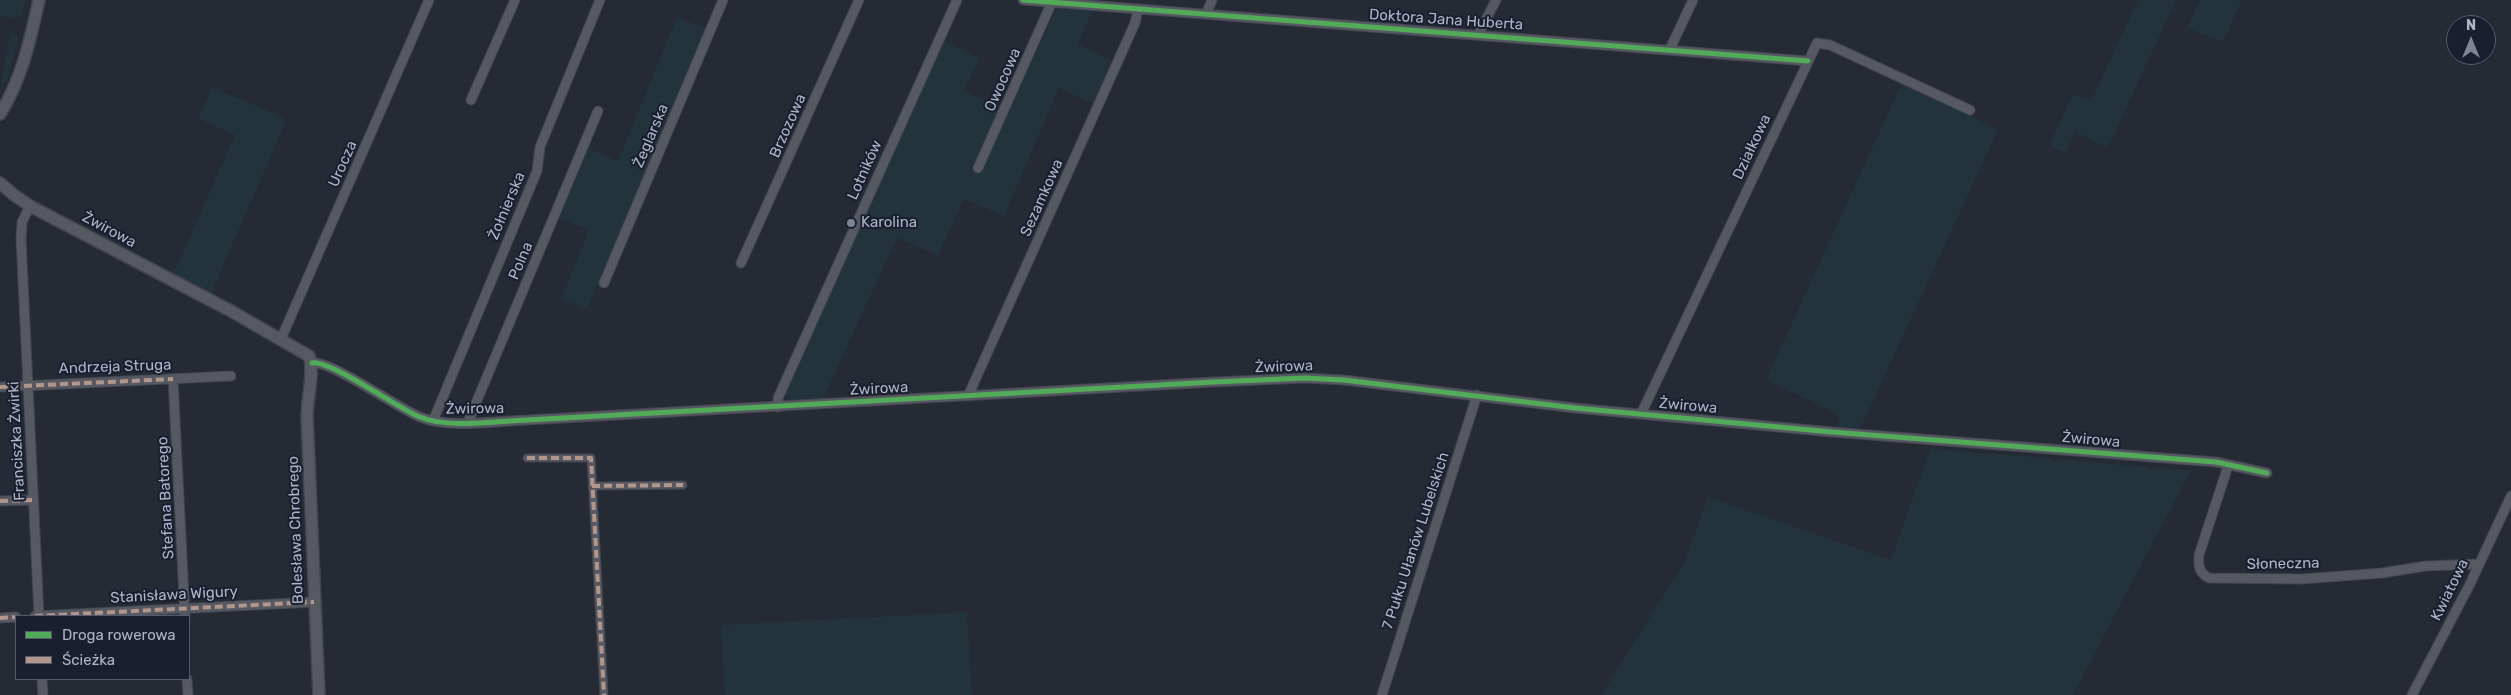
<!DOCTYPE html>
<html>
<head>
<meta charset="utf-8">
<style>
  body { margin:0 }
  #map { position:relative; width:2511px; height:695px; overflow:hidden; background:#252a35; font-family:Rubik,sans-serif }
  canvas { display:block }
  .legend { position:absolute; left:15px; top:615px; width:175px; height:65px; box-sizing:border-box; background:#191f2f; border:1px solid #555b6c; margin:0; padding:6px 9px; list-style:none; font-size:15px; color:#aeb4c7 }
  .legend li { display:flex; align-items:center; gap:10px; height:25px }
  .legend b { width:25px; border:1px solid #555b6c }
  .north { position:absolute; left:2446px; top:15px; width:50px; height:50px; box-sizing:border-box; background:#191f2f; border:1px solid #555b6c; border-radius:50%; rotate:0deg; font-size:14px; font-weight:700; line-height:20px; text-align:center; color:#aeb4c7 }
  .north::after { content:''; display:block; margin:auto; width:18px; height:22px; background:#7e8494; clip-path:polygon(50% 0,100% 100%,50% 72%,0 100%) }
</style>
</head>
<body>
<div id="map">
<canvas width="2511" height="695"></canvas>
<ul class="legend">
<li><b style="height:6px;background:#51ab58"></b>Droga rowerowa</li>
<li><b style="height:6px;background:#b2968c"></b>Ścieżka</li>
</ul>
<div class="north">N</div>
</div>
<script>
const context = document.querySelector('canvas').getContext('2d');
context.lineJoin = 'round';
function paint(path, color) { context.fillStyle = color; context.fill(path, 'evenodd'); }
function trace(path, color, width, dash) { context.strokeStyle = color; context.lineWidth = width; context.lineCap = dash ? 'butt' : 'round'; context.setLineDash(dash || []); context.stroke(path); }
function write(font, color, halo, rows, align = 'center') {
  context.font = font + ' Rubik,sans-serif'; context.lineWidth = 4; context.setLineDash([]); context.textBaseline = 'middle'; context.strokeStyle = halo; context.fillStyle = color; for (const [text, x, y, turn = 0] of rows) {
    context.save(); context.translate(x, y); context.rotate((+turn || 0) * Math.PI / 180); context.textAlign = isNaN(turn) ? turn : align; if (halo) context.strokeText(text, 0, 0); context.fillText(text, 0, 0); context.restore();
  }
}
paint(new Path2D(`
  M0,0H25L22,15L15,17L14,19L0,16Z
  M2138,0H2176L2108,148L2075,132L2066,153L2049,145L2073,94L2091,101Z
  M2200,0H2242L2223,42L2187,28Z
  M1060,8L1093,10L1078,44L1114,61L1095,105L1059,88L1004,216L964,199L938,256L897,238L823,399L789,400L785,394L944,41L980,58L964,91L1000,107L971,169L981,174L1054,13Z
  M677,17L706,28L587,310L561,299L589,230L557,217L586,147L618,161Z
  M10,32L17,36L18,40L9,75L0,93C2,74 8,53 10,32Z
  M1903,80L1998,130L1862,425L1856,429L1836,426L1840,418L1836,413L1766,380Z
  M212,87L287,119L211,294L173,275L235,135L198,119Z
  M1930,449L2050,458L2057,463L2058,459L2146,467L2151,470L2154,468L2191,470L2073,695H1601L1685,561L1708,497L1891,560Z
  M967,612L972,695H725L721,625Z`), '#22333b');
const pedestrian = new Path2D(`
  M527,458H591L604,695
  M592,486L683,485`);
const minor = new Path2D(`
  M1023,0L1808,61
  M1206,14L1212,0
  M1478,35L1496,0
  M1670,49L1693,0
  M471,100L515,0
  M978,168L1052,2
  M30,206L22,222L21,239L39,616
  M741,263L859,0
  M604,283L723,0
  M281,339L429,0
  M312,363C329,359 399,409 420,417C448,429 496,421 527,420L1214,382L1305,378L1344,380L1575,408L1832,432L2216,462L2267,473
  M173,379L185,616
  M0,387L231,376
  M968,396L1135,23L1138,10
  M778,407V398L957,0
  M1641,414L1817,43L1830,45L1970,110
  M433,421L537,171L540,147L600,0
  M468,422L598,111
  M2228,466L2199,555C2198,565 2199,573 2209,578L2302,579L2382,573L2426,566L2478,564
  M0,501L33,500
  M35,616L314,602
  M0,618L16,617
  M42,679L43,695
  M187,679L188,695
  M1382,695L1477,395
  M2412,695L2470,584L2511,496`);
const tertiary = new Path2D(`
  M0,114C22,79 30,40 39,0
  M0,183L14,195L30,206L231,311L309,356C315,369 307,399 307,416L319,695`);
trace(pedestrian, '#41454e', 9);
trace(minor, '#41454e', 11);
trace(tertiary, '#41454e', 14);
trace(pedestrian, '#565862', 7);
trace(minor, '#565862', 9);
trace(tertiary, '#565862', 11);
trace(new Path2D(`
  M0,387L173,379
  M527,458H591L604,695
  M592,486L683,485
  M0,501L33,500
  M35,616L314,602
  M0,618L16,617`), '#b2968c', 4, [8, 4]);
trace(new Path2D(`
  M1023,0L1808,61
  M312,363C329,359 399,409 420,417C448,429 496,421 527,420L1214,382L1305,378L1344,380L1575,408L1832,432L2216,462L2267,473`), '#51ab58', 5);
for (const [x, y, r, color] of [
  [851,223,5,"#7e8494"]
]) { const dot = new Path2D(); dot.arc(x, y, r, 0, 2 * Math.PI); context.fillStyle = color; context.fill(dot); trace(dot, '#191f2f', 2); }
write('15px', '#aeb4c7', '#191f2f', [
  ["Doktora Jana Huberta",1446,20,4],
  ["Owocowa",1003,80,-66],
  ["Brzozowa",788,126,-66],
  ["Żeglarska",651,136,-67],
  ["Działkowa",1752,147,-65],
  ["Urocza",343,164,-66],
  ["Lotników",865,170,-66],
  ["Sezamkowa",1042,198,-66],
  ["Żołnierska",507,206,-67],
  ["Żwirowa",109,230,28],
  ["Polna",521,261,-67],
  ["Andrzeja Struga",115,367,-2],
  ["Żwirowa",1284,367,-2],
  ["Żwirowa",879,389,-3],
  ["Żwirowa",1688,406,5],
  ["Żwirowa",475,409,-1],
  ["Żwirowa",2091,440,5],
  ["Franciszka Żwirki",17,441,-93],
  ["Stefana Batorego",166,498,-93],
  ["Bolesława Chrobrego",296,530,-92],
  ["7 Pułku Ułanów Lubelskich",1416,541,-72],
  ["Słoneczna",2283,564,-1],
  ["Kwiatowa",2450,590,-64],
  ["Stanisława Wigury",174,595,-3]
]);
write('15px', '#aeb4c7', '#191f2f', [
  ["Karolina",861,223]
], 'left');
</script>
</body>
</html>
